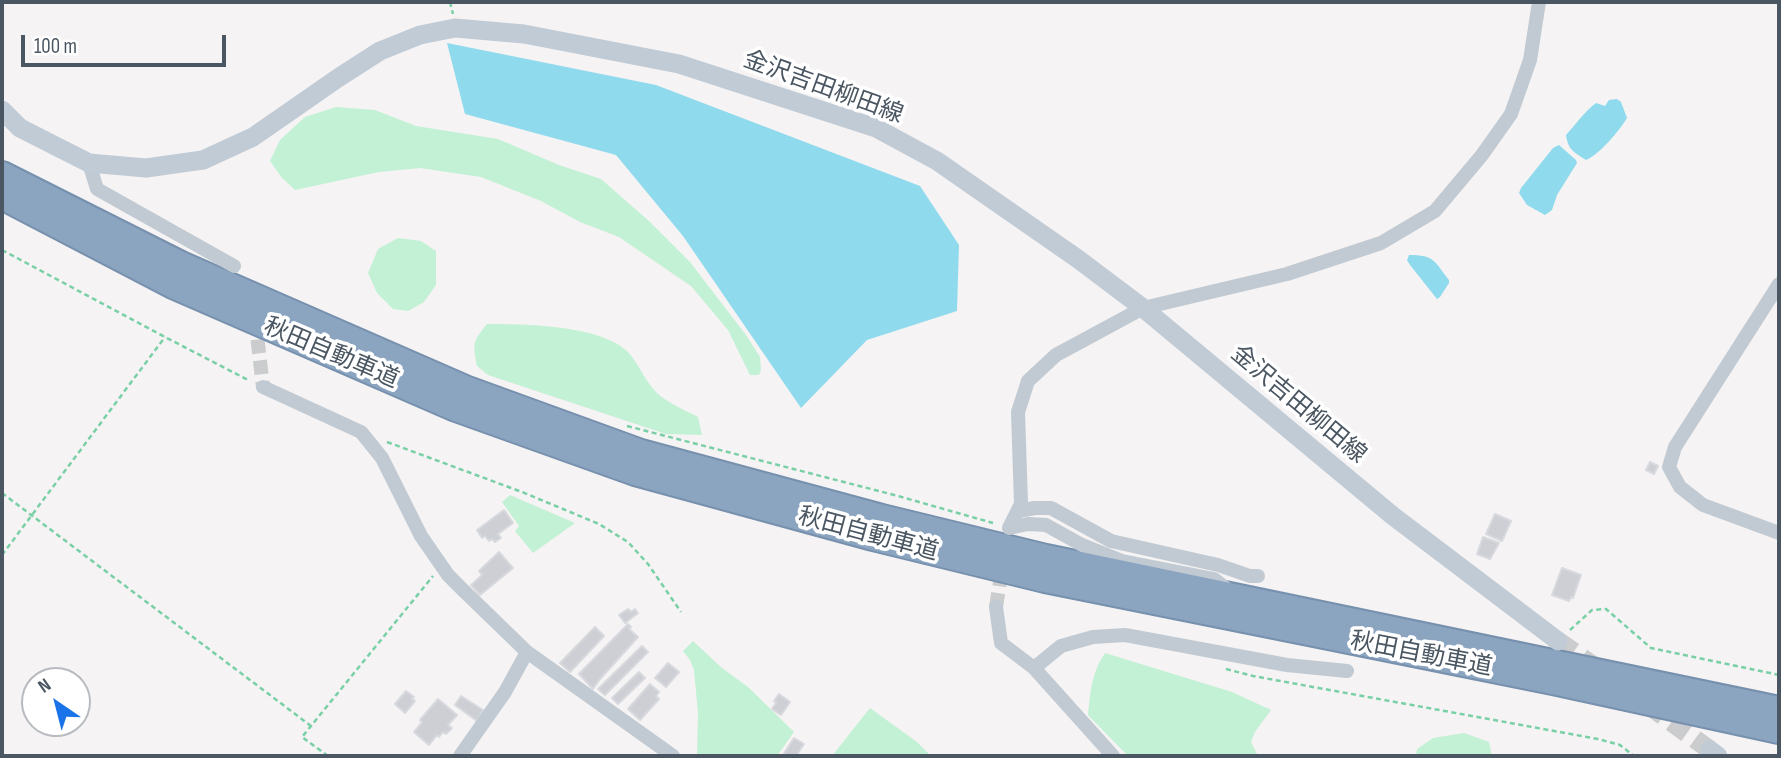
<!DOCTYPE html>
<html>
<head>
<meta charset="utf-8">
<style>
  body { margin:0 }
  #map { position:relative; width:1781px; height:758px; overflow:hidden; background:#f5f3f3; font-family:"Sofia Sans Condensed",sans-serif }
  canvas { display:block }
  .frame { position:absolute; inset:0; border:4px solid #4a5661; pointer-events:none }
  .north { position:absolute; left:21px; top:667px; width:70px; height:70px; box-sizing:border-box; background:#fff; border:2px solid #b7bbc0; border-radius:50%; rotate:325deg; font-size:19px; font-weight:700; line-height:28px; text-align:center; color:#4a5661 }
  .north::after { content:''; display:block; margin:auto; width:24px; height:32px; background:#1a73e8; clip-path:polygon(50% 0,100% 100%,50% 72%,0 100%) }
  .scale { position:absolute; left:21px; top:35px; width:205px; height:32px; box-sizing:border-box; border:4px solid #4a5661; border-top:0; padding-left:9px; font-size:21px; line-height:24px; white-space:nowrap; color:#4a5661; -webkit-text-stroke:5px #fff; paint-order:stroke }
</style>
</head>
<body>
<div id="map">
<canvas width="1781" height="758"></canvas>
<div class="frame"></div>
<div class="north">N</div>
<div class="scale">100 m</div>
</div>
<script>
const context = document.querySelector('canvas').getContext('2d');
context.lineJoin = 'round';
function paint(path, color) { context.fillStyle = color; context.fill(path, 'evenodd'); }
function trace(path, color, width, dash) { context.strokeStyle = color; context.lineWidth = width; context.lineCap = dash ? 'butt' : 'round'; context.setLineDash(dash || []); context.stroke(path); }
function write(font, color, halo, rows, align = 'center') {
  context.font = font + ' "Sofia Sans Condensed","Noto Sans JP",sans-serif'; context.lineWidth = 7; context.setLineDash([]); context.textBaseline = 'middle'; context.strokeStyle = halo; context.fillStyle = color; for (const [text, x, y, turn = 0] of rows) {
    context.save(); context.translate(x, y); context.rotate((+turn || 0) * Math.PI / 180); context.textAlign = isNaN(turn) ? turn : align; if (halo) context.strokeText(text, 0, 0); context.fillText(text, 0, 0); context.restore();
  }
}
paint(new Path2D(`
  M336,107L375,110L416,126L498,139L559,165L601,179L650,222L690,262L746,335L760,357L761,370L759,375H750L728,330L691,286L619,237L580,222L541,201L481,177L420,168L379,172L295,190L282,178L270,161L280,140L305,117Z
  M398,238L421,241L436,251V285L424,302L408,311L393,309L377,293L368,273L378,249Z
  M487,324C524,324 601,325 628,352C639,364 645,381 656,392C667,403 685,410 698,417L702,435L666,434L488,375L477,366C473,343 472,343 487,324Z
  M510,495L575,523L533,553L515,531L519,526L502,502Z
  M693,641L722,668L748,687L794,732L777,756H697L698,713L694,670L690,660L683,651Z
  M1105,653L1232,692L1271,710L1255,732L1251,742L1258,756H1128L1088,715C1090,693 1092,671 1105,653Z
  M870,708L917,742L931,756H832Z
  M1464,733L1489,742L1492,756H1416L1417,749L1433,738Z`), '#c3f1d5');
paint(new Path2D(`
  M447,43L656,85L920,186L959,245L957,311L867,340L801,408L683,236L616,155L465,114Z
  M1617,99L1621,102L1627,118C1619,131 1600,154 1586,160C1574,152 1568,150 1566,135C1576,124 1584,112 1596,103L1605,106L1609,100Z
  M1559,145L1576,160L1577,163L1557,195L1552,210L1545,215L1527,205L1519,193L1521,188L1553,148Z
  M1409,255C1435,255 1434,261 1449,280V283L1440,297L1437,299L1410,265L1407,260Z`), '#90daee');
const building = new Path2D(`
  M1650,462L1658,466L1654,474L1646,470Z
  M504,510L513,523L498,534L501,538L495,542L492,539L489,541L485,536L482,538L477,530Z
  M1495,514L1511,521L1502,541L1486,534Z
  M1483,537L1499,543L1490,559L1477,554Z
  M499,552L513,568L480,595L471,585L482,575L479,571Z
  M1562,568L1581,575L1573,598L1571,597L1569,601L1552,595Z
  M628,609L631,612L635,609L638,613L625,623L619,615Z
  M628,624L631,627L629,629L638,637L600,679L593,689L579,674Z
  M595,627L604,636L570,672L560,663Z
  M642,646L648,652L605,695L598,689Z
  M668,663L679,672L666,687L655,678Z
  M639,672L645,678L618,704L612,698Z
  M650,684L659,692L656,696L659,699L640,720L628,709Z
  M406,691L414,697L412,699L415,701L405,713L395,704Z
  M779,694L790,702L781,715L772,709L776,703L774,701Z
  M461,696L483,710L477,721L455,705Z
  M438,699L457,715L448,725L452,728L446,734L443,732L439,737L437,735L429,745L414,732L422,722L420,720Z
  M794,738L804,744L796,756H785L783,755Z`);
paint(building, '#cdcfd5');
trace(building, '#d7d9de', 2);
trace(new Path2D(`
  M253,319L257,335L263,387
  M996,607L1003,563`), '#caccce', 14, [14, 7]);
trace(new Path2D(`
  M1558,641L1598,669
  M1648,705L1710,750`), '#caccce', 19, [19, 10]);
const motorway = new Path2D(`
  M2,175L181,265L465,389L641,453L882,518L1046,558L1779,710
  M2,196L173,285L456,408L635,472L873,537L1045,579L1553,681L1779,730`);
trace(motorway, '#7690ad', 30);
trace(new Path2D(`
  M450,2L453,14
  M2,250L165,337L250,381
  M627,426L898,496L993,523
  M387,442L522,492L599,524L628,542L648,564L681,612
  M2,493L311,726
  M2,555L165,337
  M1570,630L1592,610L1606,609L1651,648L1779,675
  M1226,669L1253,676L1598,739L1620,745L1634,756
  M2,755L4,756
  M328,756L302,737L433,576`), '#7ad0a6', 2.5, [5, 3.5]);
trace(new Path2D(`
  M89,163L97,189L234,266
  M1779,284L1675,447L1669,467L1680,487L1703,505L1779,533
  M263,387L361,432L382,458L421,536L448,575L463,590L527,652L673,756
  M1018,511L1035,508H1051L1111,541L1218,565L1250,576H1258
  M1009,528L1021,504L1018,412L1028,381L1056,355L1143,308L1287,274L1381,243L1435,211L1482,155L1511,114L1530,60L1539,2
  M1009,528L1028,524L1046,525L1082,545L1122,561L1214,579L1228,590
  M996,607L1001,643L1034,668L1113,756
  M1034,668L1061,646L1093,637L1125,635L1287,665L1347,671
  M460,756L505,692L527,652`), '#c1cad2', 14);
trace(new Path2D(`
  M2,110L20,128L89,163L146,168L203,160L253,137L338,78L380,51L420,35L455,28L524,34L679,64L876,128L937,161L1078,259L1143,308L1393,516L1558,641
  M1710,750L1718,756`), '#c1cbd6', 19);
trace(motorway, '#8ba5c1', 26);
write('24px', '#4a5661', '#fff', [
  ["金沢吉田柳田線",823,88,20],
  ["秋田自動車道",331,354,23],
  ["金沢吉田柳田線",1298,405,40],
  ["秋田自動車道",868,535,15],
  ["秋田自動車道",1421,655,11]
]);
</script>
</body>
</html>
